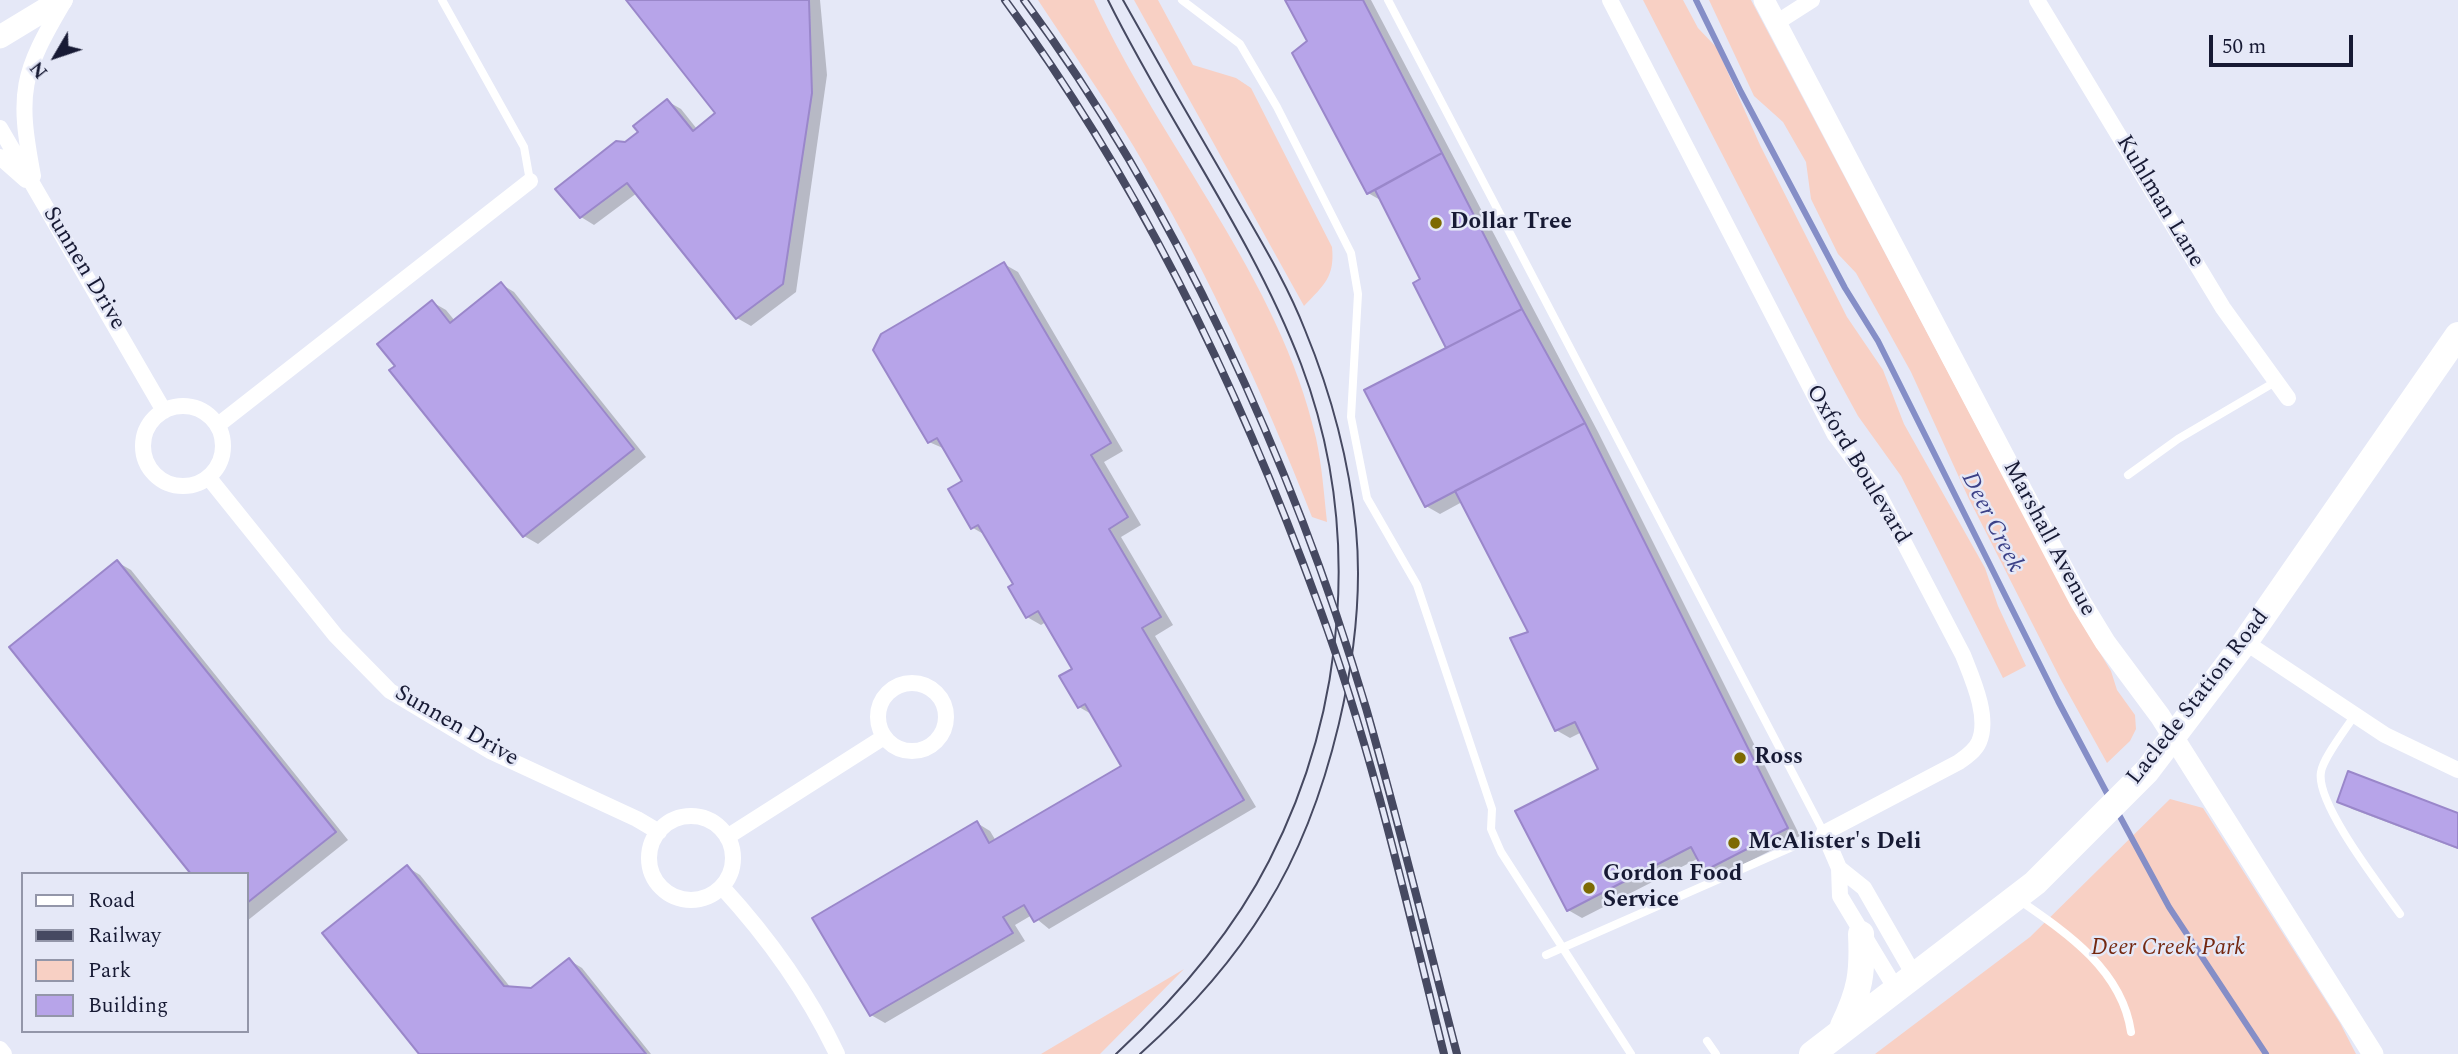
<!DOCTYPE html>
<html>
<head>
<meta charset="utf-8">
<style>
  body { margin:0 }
  #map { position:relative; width:2458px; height:1054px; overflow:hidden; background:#e5e8f7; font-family:Spectral,serif }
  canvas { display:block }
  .legend { position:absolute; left:21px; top:872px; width:228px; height:161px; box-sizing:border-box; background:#e5e8f7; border:2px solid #9396a9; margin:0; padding:9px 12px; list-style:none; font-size:21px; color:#171a34 }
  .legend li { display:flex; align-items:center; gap:14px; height:35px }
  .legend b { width:35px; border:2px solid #9396a9 }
  .north { position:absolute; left:21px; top:21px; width:70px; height:70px; -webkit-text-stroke:5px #e5e8f7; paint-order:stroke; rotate:231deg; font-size:19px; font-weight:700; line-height:28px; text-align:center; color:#171a34 }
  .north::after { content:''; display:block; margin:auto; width:24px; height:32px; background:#171a34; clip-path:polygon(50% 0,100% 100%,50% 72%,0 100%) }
  .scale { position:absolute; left:2209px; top:35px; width:144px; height:32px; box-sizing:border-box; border:4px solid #171a34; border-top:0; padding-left:9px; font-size:21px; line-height:24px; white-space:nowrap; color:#171a34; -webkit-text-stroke:5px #e5e8f7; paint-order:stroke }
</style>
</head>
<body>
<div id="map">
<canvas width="2458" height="1054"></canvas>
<ul class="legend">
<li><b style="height:9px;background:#fff"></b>Road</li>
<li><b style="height:9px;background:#464961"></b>Railway</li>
<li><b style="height:19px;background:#f8d0c4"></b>Park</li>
<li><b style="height:19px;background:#b7a4e9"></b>Building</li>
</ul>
<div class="north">N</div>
<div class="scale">50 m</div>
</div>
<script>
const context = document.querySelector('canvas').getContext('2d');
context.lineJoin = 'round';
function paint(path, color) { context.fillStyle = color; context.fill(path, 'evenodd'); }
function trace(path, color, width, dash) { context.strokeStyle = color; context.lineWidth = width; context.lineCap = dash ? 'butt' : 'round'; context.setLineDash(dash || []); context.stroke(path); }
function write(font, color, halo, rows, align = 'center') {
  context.font = font + ' Spectral,serif'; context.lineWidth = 5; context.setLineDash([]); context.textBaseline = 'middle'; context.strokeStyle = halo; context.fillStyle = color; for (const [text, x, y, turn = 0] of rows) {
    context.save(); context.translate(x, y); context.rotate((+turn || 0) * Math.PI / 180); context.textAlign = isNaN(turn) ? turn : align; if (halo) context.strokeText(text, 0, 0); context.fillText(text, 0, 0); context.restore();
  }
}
paint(new Path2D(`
  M1038,0H1094C1161,146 1280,279 1316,438C1322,466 1324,494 1327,522L1312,517C1262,389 1204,265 1134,147C1104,97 1070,49 1038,0Z
  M1134,0H1158L1193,65L1236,78L1251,88L1332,247C1335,277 1324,285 1304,306Z
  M1643,0H1683L1698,28L1717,48L1760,145L1847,317L1883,370L1904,424L1985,568L1998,606L2026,666L2003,678L1901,476L1858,416L1834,372Z
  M1709,0H1751L2075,612L2111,671L2117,690L2135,715L2136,729L2130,741L2107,763L2061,680L1968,497L1911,372L1856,273L1838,254L1811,199L1806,162L1783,122L1754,96Z
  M2170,799L2203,808L2340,1023L2356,1054H1875L2030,937Z
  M1184,969L1100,1054H1041Z`), '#f8d0c4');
paint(new Path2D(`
  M628,0H820L827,75L796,292L751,326L737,318L637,193L594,225L581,217L640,133L667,101L681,109L697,129L718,114Z
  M1287,0H1371L1598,432L1800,836L1722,875L1703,865L1699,858L1582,918L1568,910L1601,769L1582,732L1570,738L1556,730L1530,633L1462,502L1440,514L1426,506L1448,348L1422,280L1382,201L1368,193L1309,42Z
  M1004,264L1018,272L1123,451L1104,462L1141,525L1121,537L1173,625L1155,636L1256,807L1049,929L1032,915L1015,925L1025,941L885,1023L871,1015L977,823L990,831L996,841L1123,766L1093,715L1079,707L1074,670L1046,622L1041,625L1027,617L1016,584L987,536L973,528L964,482L945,449L929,442Z
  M501,284L514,292L646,457L538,544L524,536L397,366L432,302L446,310L455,321Z
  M117,562L131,570L348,840L247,921V874Z
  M2339,801L2458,815V849L2352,809Z
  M407,867L420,875L511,988L531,990L569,960L582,968L651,1054H421Z`), '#0003');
trace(new Path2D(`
  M1696,0L1741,92L1845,288L1878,341L2058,701L2110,799
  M2117,811L2169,907L2266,1054`), '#858ec7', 6);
const building = new Path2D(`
  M626,0H809L812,93L783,284L736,319L627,183L580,218L555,189L616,141L625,142L638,132L633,126L667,99L693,131L715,113Z
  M1285,0H1363L1442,153L1367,194L1292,53L1307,41Z
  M1442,153L1522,309L1446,348L1413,283L1420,279L1375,190Z
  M1004,262L1111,443L1091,455L1128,517L1109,529L1161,617L1142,628L1244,800L1034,922L1024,905L1003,917L1013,933L870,1016L812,918L977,821L989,843L1121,766L1085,704L1078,708L1059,676L1072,669L1038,611L1026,618L1008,587L1013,584L978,525L971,529L948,489L962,481L937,438L928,443L873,350L881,334Z
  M501,282L634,449L523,537L389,370L395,366L377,344L432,300L450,323Z
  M1522,309L1585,423L1425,507L1364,390Z
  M1585,423L1788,828L1708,869L1701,866L1691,847L1567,911L1515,811L1598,769L1575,722L1555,731L1510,638L1528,632L1455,491Z
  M117,560L336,832L247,903V874H191L9,647Z
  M2348,771L2458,813V848L2337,802Z
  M407,865L504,986L531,988L569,958L646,1054H419L322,933Z`);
paint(building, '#b7a4e9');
trace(building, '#9a87ca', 2);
trace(new Path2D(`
  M442,0L524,147L530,181
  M1182,0L1240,44L1277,107L1351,253L1358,294L1351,417L1367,498L1417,585L1492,809L1491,829L1501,852L1631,1054
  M1388,0L1824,833L1546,955
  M2128,475L2178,439L2275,382
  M2354,716C2346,729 2323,758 2321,772C2315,803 2381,887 2400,914
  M2019,900C2067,933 2122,970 2131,1032
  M1707,1041L1716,1054`), '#fff', 8);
trace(new Path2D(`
  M1610,0L1835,435L1876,489L1963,655C1972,678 1990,717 1979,742C1975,751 1966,757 1959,762L1824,833L1839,868L1840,896L1896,989
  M2037,0L2223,308L2288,398
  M1776,23L1812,0
  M0,128L164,411
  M0,157L26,180
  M33,176C17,92 21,74 65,0
  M143 446a40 40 0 1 1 80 0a40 40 0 1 1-80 0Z
  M218,425L530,181
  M209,478L336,636L390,691L490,751L637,819L659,832
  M2245,642L2385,735L2458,770
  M878 717a34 34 0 1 1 68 0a34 34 0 1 1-68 0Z
  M649 858a42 42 0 1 1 84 0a42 42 0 1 1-84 0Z
  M727,837L884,737
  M1839,868L1864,888L1914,975
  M722,887C768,937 808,993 837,1054
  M0,1049L4,1054`), '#fff', 16);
trace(new Path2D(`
  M1764,0L2080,601L2105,642L2160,716L2373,1054`), '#fff', 21);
trace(new Path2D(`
  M0,37L61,0`), '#fff', 23);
trace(new Path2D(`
  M1843,1026C1860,991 1863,973 1861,934
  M1812,1054L2035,883L2147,771L2245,642L2458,335`), '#fff', 26);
trace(new Path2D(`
  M1108,0C1168,122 1252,236 1301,364C1362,525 1347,709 1269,861C1232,934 1176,998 1116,1054
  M1123,0C1158,63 1194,126 1231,189C1257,235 1286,281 1305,330C1331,393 1349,460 1356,529C1367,647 1329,806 1266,907C1233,961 1187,1012 1140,1054`), '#464961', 2);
const rail = new Path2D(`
  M1005,0C1141,184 1242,394 1320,609C1373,753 1407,905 1444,1054
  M1024,0C1174,203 1294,466 1366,708C1399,823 1427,939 1457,1054`);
trace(rail, '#464961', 8);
trace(rail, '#e5e8f7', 5, [16]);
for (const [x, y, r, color] of [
  [1436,223,7,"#7d6a02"],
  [1740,758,7,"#7d6a02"],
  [1734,843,7,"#7d6a02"],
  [1589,888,7,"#7d6a02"]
]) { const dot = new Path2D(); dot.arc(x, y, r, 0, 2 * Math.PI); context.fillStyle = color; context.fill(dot); trace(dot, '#e5e8f7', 2.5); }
write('23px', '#171a34', '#e5e8f7', [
  ["Kuhlman Lane",2159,202,59],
  ["Sunnen Drive",83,269,59],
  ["Oxford Boulevard",1857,465,59],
  ["Marshall Avenue",2048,539,62],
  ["Laclede Station Road",2199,698,-52],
  ["Sunnen Drive",456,727,30]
]);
write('bold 23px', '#171a34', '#e5e8f7', [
  ["Dollar Tree",1450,223],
  ["Ross",1754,758],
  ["McAlister's Deli",1748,843],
  ["Gordon Food",1603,875],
  ["Service",1603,901]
], 'left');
write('italic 23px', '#74270f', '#e5e8f7', [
  ["Deer Creek Park",2168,949]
]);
write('italic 24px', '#3c4187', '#e5e8f7', [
  ["Deer Creek",1991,523,63]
]);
</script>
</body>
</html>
